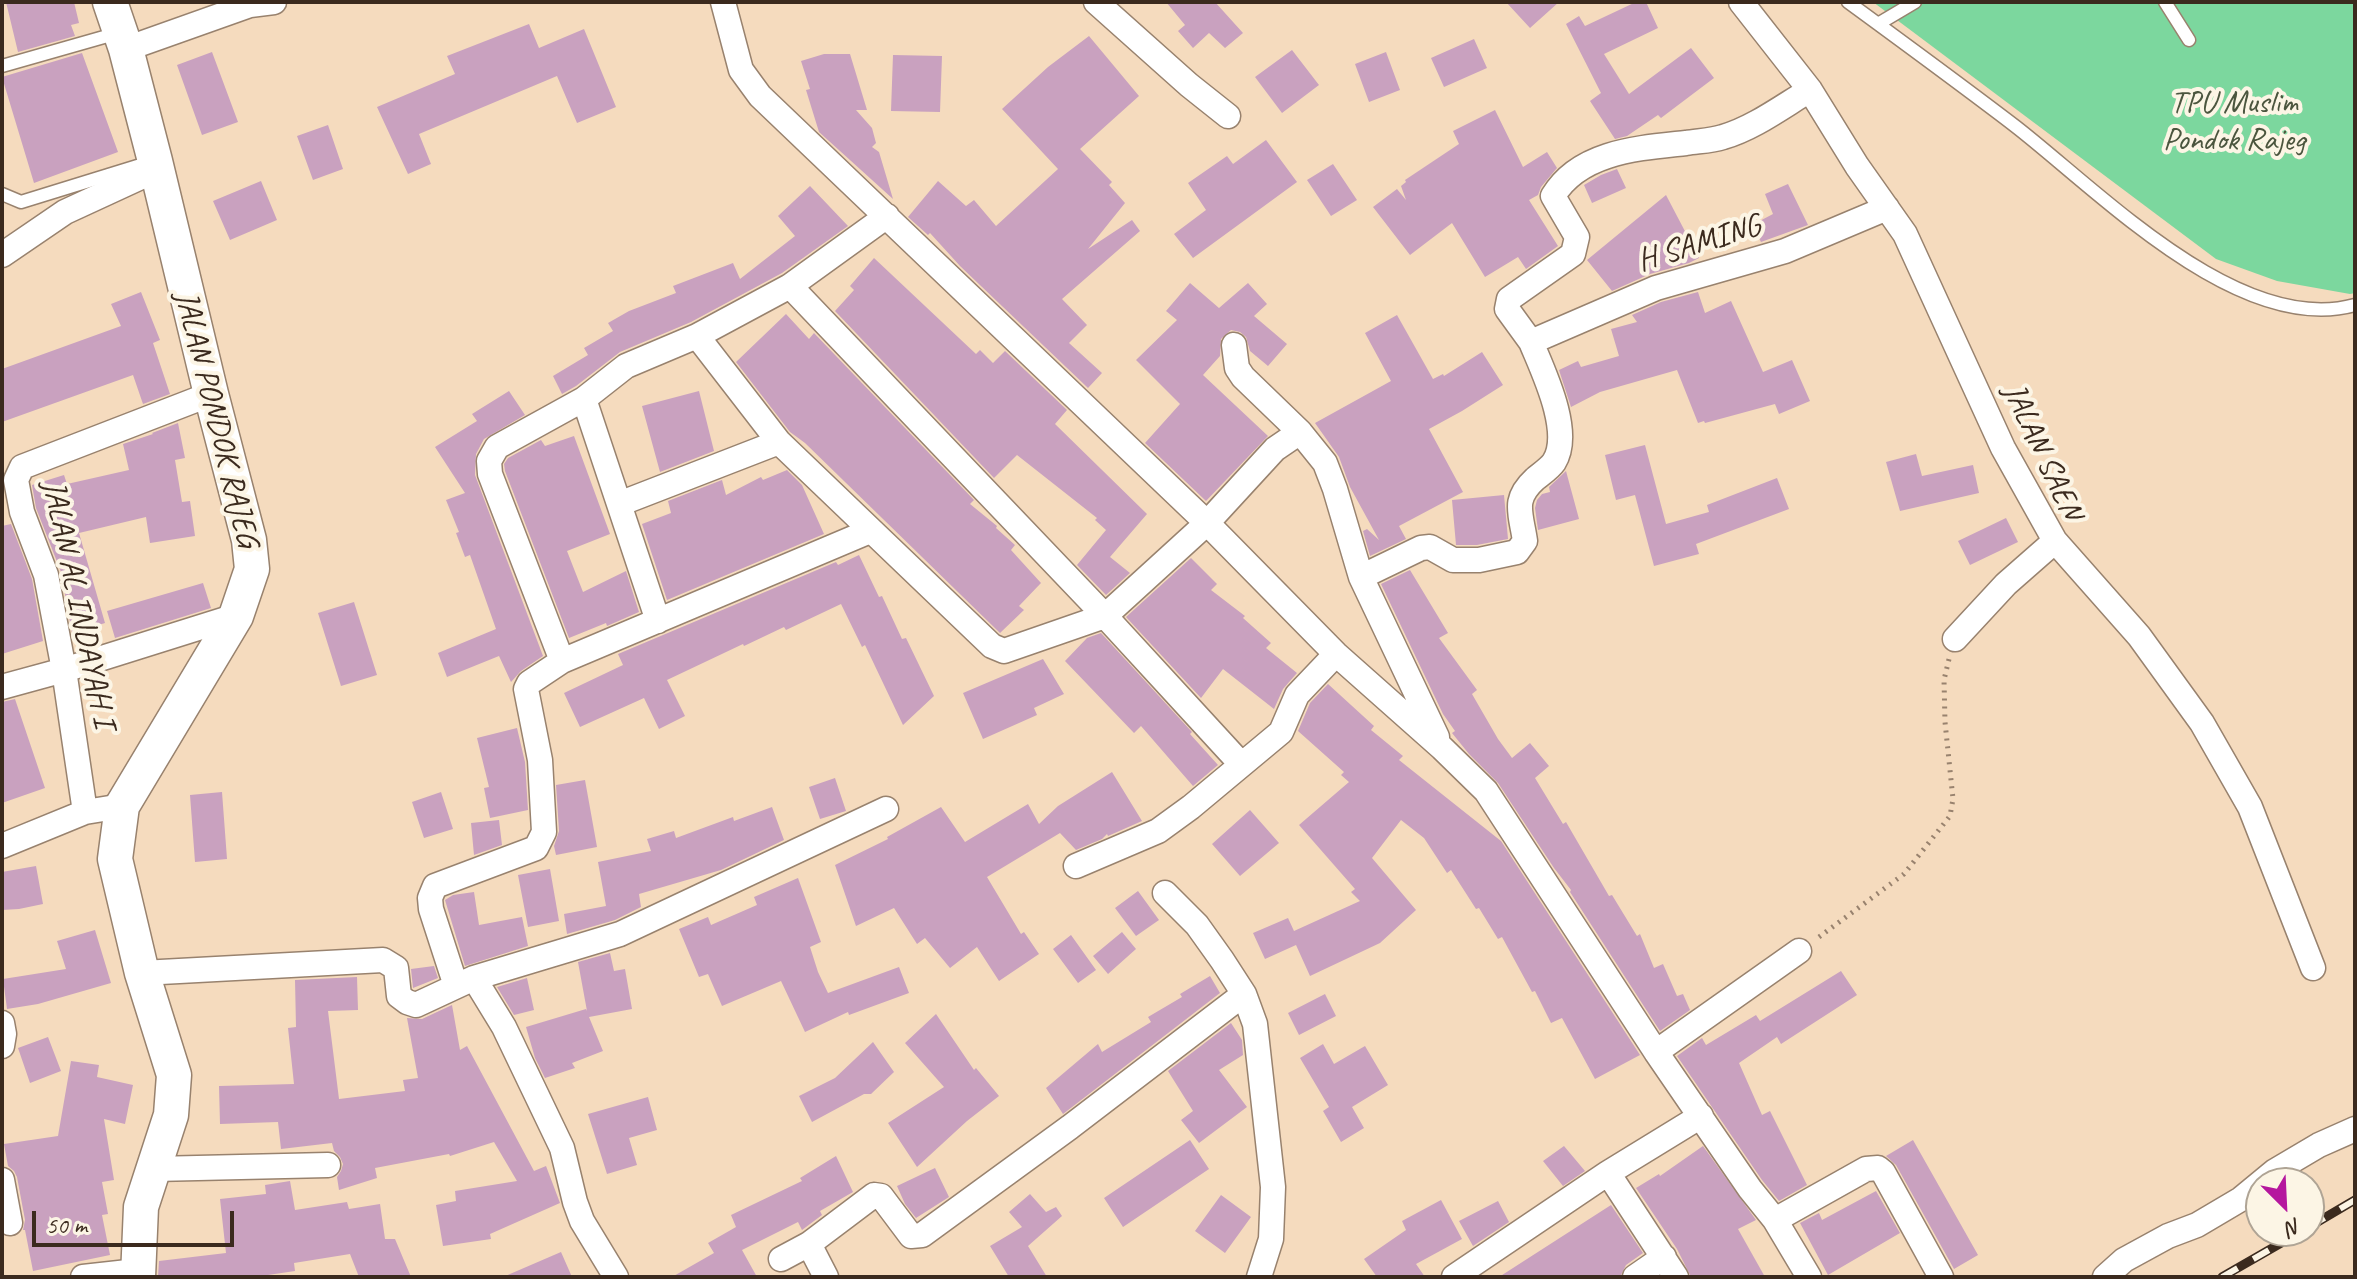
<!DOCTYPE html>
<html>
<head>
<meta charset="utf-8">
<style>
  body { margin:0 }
  #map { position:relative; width:2357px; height:1279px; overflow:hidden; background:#f5dbbe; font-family:Caveat,sans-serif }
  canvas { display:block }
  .frame { position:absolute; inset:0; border:4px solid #3b2a1e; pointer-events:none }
  .north { position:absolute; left:2245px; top:1167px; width:80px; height:80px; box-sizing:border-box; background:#fcf5e5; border:2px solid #afa495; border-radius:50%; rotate:156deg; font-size:22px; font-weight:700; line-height:32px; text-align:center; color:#3b2a1e }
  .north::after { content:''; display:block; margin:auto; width:28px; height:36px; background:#b5179e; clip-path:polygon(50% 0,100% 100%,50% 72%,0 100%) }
  .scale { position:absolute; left:32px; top:1211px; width:202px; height:36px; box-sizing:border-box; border:4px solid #3b2a1e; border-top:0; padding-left:10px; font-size:24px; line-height:28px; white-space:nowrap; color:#3b2a1e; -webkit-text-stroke:6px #fcf5e5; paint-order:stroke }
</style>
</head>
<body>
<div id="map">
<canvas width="2357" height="1279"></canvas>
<div class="frame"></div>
<div class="north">N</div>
<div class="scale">50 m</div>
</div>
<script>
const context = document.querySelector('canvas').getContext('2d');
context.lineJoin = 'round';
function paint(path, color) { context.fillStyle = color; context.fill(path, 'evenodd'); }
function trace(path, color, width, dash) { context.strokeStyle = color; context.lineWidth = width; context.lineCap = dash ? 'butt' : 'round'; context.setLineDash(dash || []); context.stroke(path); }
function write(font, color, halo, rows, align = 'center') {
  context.font = font + ' Caveat,sans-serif'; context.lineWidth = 8; context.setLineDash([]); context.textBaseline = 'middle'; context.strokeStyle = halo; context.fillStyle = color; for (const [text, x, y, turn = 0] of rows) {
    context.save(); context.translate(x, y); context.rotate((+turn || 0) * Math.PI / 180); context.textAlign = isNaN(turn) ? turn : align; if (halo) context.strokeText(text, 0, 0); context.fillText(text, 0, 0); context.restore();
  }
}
paint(new Path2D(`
  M1873,2H2355V293L2350,294L2277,281L2216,259Z`), '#7cd79e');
paint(new Path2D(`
  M6,2H74L79,23L71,25L75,36L18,52Z
  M1166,2H1215L1243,33L1225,48L1209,33L1193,48L1178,31L1185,25Z
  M1506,2H1559L1530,28Z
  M1636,2H1646L1658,28L1604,54L1629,94L1691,48L1714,78L1661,118L1658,115L1627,136L1615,139L1590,101L1601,93L1566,24L1579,16L1585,26Z
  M529,24L539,48L584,29L616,107L577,123L557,76L419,134L431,164L408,174L377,107L455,74L447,56Z
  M1089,36L1139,96L1080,149L1112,182L1109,185L1125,203L1088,249L1132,220L1140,231L1062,299L1087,325L1069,343L1102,373L1088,388L960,266L930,233L928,235L908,217L938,181L966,206L974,200L996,226L1058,169L1002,109L1048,67Z
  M1474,39L1487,68L1444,87L1431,58Z
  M1292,50L1319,85L1282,113L1255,77Z
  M212,52L238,122L202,135L177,65Z
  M1386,52L1400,90L1369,102L1355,64Z
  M82,53L118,152L34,183L2,77Z
  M824,54H850L867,110H856L872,128L876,143L872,147L879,152L893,199L819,132L806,90L810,89L801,61Z
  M893,55L942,56L940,112L891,111Z
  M1495,110L1523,167L1547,152L1557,168L1541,187L1538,195L1529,200L1558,246L1526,269L1518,257L1485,277L1452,223L1410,255L1373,207L1397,189L1406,200L1401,186L1406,182L1405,180L1459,144L1453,131Z
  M328,125L343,169L313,180L297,136Z
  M1266,140L1297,182L1193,258L1174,234L1206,210L1188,183L1227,156L1233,164Z
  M1333,164L1357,200L1331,216L1307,180Z
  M1617,169L1626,188L1592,203L1584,185L1601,175Z
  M261,181L277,220L230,240L213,201Z
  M1788,184L1808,225L1761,242L1752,225L1773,214L1765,194Z
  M810,186L848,226L782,273L691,322L620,352L576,386L562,394L553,376L588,355L584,348L613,331L608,323L629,311L676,293L673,286L733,263L740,279L795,236L778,216Z
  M1666,195L1699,258L1689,263L1650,274L1612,291L1587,260Z
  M874,258L976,354L980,350L993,363L1005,351L1067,410L1055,424L1147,514L1110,557L1130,573L1106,595L1077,565L1106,530L1095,520L1097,518L1017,455L994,478L835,311L854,290L850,286Z
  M1190,283L1219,308L1248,283L1267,304L1254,316L1287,344L1268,366L1250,351L1246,337L1240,332L1231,330L1221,339L1220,356L1203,375L1268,436L1206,501L1145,443L1180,404L1136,360L1177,320L1166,311Z
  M141,292L160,340L153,343L170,394L143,404L133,375L2,422V369L121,326L111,304Z
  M1698,292L1705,313L1731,301L1763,372L1792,360L1810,401L1779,414L1775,404L1705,423L1704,421L1698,423L1677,370L1600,392L1571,407L1559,370L1578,361L1581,367L1619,356L1611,329L1637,322L1632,315L1661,302Z
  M786,314L809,339L814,333L974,500L970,504L997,526L996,528L1015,545L1011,550L1041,583L1019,606L1024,610L1000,633L805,443L790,432L736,362Z
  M1397,315L1433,379L1443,374L1444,376L1482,352L1503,385L1462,411L1429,429L1463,492L1399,526L1406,539L1370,556L1363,531L1367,529L1379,540L1350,487L1339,457L1315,423L1391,381L1365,333Z
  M509,391L525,415L484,439L476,454L475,475L543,656L521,671L511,682L499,656L447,677L438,653L496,629L470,555L465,557L456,533L459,532L446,500L465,493L435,447L477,421L472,414Z
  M699,391L714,451L660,472L642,406Z
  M178,423L185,458L175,460L182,502L190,501L195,536L150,543L146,517L79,533L105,623L72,633L61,572L36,508L32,485L64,475L67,484L129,470L123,444L153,434L152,433Z
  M574,436L610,534L567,551L583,592L626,571L639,612L607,626L606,623L569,638L505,471L504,464L508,458L541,440L545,446Z
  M1645,445L1666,524L1709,512L1707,505L1777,478L1789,509L1696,544L1699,554L1654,566L1635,495L1616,500L1605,455Z
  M1916,454L1922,476L1973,465L1979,493L1900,511L1886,462Z
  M787,470L802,485L824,534L667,600L642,524L671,513L668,501L722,480L726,495L761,477L763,480Z
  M1566,471L1579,519L1538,530L1535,508L1537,500L1542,494L1550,492L1549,487Z
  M1504,495L1508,539L1477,545H1456L1452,500Z
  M2006,518L2018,542L1970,565L1958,541Z
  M11,524L32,579L43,641L2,654V526Z
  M859,555L879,597L882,596L902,639L906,638L934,696L903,725L865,645L862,647L841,604L786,630L784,627L744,646L743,644L667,680L685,716L659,729L644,698L580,727L564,693L623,665L618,654L836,562L838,565Z
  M1191,558L1217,584L1211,590L1245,616L1243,618L1271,643L1266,648L1297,673L1283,689L1274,709L1223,669L1201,698L1126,617Z
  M1410,570L1448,633L1439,638L1477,690L1472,694L1498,739L1512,758L1530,743L1549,766L1535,778L1563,824L1566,822L1609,896L1612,895L1637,936L1640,934L1654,968L1663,964L1677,996L1683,994L1690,1010L1660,1031L1570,892L1571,890L1554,868L1498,783L1469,754L1452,733L1455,731L1443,714L1381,584Z
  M203,583L211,608L115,638L107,611Z
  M354,602L377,675L341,686L318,613Z
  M1101,633L1192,732L1190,734L1218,765L1193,786L1141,726L1134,733L1065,661L1087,638Z
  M1043,659L1064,694L1034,708L1037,715L983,739L963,693Z
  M1328,684L1374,726L1371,730L1403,756L1399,760L1501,841L1640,1055L1595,1079L1562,1018L1551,1023L1535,991L1532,992L1502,937L1498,939L1479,908L1476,909L1451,870L1447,873L1424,838L1401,820L1372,858L1416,910L1380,943L1310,976L1296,945L1265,959L1253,933L1288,918L1294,931L1360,901L1351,892L1355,889L1299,825L1349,782L1341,775L1344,772L1298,731L1310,703Z
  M15,699L45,788L2,803V702Z
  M517,728L525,762L528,810L490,818L484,788L489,787L477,738Z
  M1112,772L1142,821L1108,836L1107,834L1102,839L1076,850L1060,833L987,877L1021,934L1024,932L1039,954L999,981L977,947L950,968L925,938L917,944L894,908L856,926L835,865L888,839L887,837L941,807L965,842L1028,804L1039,824L1058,806Z
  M835,778L846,811L820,819L809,787Z
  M585,780L597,847L556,855L554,846L559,831L556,785Z
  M222,792L227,859L195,862L190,795Z
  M441,792L453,829L424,838L412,802Z
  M772,807L784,840L721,870L639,894L641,907L615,920L567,934L564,914L606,906L598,862L651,851L647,839L674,831L676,838L733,817L734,821Z
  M1250,810L1279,843L1240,876L1212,844Z
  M499,820L502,845L474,855L471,823Z
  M36,866L43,904L19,909L2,910V872Z
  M550,869L559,921L528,927L518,875Z
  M798,878L821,942L810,947L818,972L828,993L899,967L909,993L849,1015L848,1012L805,1032L781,981L722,1006L708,974L699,977L679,929L708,917L711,925L757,905L754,897Z
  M1138,891L1159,920L1136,936L1115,908Z
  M474,892L479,925L522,917L528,946L465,966L445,900L453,895Z
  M95,930L111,983L38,1004L7,1009L3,979L66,969L57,941Z
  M1122,932L1136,949L1108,974L1093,956Z
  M1071,935L1096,970L1078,983L1053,949Z
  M610,953L614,971L625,969L632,1009L589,1017L603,1051L572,1063L575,1068L545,1078L535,1058L526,1027L586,1009L587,1011L578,962Z
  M434,966L438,978L413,988L411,969Z
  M1841,971L1857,995L1781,1044L1777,1037L1739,1063L1762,1115L1770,1111L1807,1185L1779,1201L1762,1180L1677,1056L1702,1038L1706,1045L1756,1015L1760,1021Z
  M1210,976L1220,993L1063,1114L1046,1088L1098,1044L1102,1052L1151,1022L1148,1017L1182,997L1180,994Z
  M357,977L358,1010L328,1011L339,1099L405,1091L403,1080L418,1078L407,1018L422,1019L452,1005L460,1050L467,1046L534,1171L546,1166L560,1203L490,1234L491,1239L443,1246L436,1205L456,1201L455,1191L517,1181L494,1142L450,1156L449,1154L375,1168L377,1178L339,1190L337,1177L341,1171L343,1164L340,1157L334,1151L332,1143L281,1149L278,1122L220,1124L219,1086L294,1084L288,1028L296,1027L295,980Z
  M527,978L534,1010L514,1015L497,987Z
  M1325,994L1336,1016L1299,1035L1288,1013Z
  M936,1014L974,1070L976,1068L999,1096L967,1121L917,1167L888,1123L944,1087L905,1043Z
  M1231,1023L1242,1040L1243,1055L1219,1070L1247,1107L1199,1143L1181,1120L1193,1111L1168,1071Z
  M48,1037L61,1071L30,1083L18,1048Z
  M873,1042L894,1072L871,1094H864L812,1122L799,1096L835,1078Z
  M1323,1044L1334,1064L1365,1046L1388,1085L1352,1107L1364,1128L1341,1142L1323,1111L1329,1107L1300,1058Z
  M71,1061L99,1065L97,1077L133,1085L125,1124L104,1119L114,1180L102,1182L108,1214L102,1215L110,1255L33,1271L25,1230H23L25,1220L17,1177L14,1171L8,1166L4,1144L58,1136Z
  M648,1097L657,1130L629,1138L637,1165L607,1174L588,1114Z
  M1190,1140L1209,1169L1123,1227L1104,1198Z
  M1913,1140L1978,1255L1954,1269L1896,1165L1886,1156Z
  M1564,1146L1585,1171L1563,1186L1543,1161Z
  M1703,1146L1756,1220L1738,1229L1765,1277H1691L1677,1249L1636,1188L1659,1174L1660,1176Z
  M836,1156L853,1192L820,1211L822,1215L802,1230L798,1222L742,1250L757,1277H672L714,1253L708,1243L736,1227L731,1215L802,1181L800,1178Z
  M935,1168L949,1197L916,1218L905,1204L897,1186Z
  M290,1181L295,1210L347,1202L349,1209L380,1204L385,1239H395L411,1277H359L350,1254L294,1263L295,1271L268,1275L158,1277L159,1261L226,1253L220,1199L266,1194L265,1185Z
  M1876,1191L1900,1233L1828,1275L1800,1223L1819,1213L1822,1220Z
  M1030,1194L1046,1212L1056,1207L1062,1216L1028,1246L1047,1277H1009L990,1246L1022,1227L1009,1212Z
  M1221,1195L1251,1217L1225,1253L1195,1231Z
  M1441,1200L1462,1239L1416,1264L1425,1277H1377L1364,1259L1406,1230L1402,1221Z
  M1498,1201L1509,1222L1473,1246L1459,1221Z
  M1611,1205L1643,1253L1626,1265L1620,1277H1499Z
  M561,1252L572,1277H503Z`), '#c9a1bf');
const lane = new Path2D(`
  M1848,2C1904,43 1960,84 2015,126C2099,191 2239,337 2355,305
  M2165,2L2189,40
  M1878,24L1915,2
  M2,66L118,33
  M2,194L21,202L144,164`);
const street = new Path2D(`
  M723,2L741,70L760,96L1207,523L1336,654L1442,748L1486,791L1656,1052L1750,1189L1775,1220L1866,1169L1878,1168L1883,1172L1941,1277
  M1096,2L1189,85L1228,116
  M1741,2L1810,90L1857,166L1905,234L2003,448L2055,541L2006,584L1955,639
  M126,49L250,5L274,2
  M2,255L65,212L156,170
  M790,286L1105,616L1241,764
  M697,336L790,286L887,216
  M1531,342L1507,309L1509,299L1573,254L1577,237L1553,196C1580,151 1640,148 1686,143C1698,141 1711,141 1723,137C1754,128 1783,106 1810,90
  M1234,345L1237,368L1243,377L1300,432
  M584,399L658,621
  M619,504L779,442
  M2055,541L2139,636L2202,723L2250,807L2313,968
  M1361,577L1421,548L1430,547L1453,560H1479L1517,552L1525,541C1521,513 1512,500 1535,479C1541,474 1550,468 1554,462C1573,432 1543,371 1531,342L1656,288L1785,251L1887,208
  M562,661L490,474L489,461L497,447L584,399L626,366L697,336L779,442L992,646L1004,651L1105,616L1207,523L1275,449L1300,432L1325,463L1335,489L1361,577L1437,737
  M2,687L64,670L236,616
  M85,812L64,670L46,575L22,512L16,480L22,467L211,394
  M2,846L85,812L122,806
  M1076,866L1158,831L1191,807L1281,732L1297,695L1336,654
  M1165,893L1197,925L1222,960L1244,994L1255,1024L1273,1187L1271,1239L1259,1277
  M142,973L383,960L396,968L399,996L407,1002L416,1005L474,978L620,934L886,809
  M474,978L504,1027L562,1148L575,1202L582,1221L616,1277
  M456,986L431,909L430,898L435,886L536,848L544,832L540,760L526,689L529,683L562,661L870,531
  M2,1023L4,1034L2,1046
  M1656,1052L1799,951
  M154,1169L328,1165
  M1608,1173L1676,1277
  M2,1180L10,1223
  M1775,1220L1809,1277
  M809,1244L826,1277
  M781,1259L809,1244L874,1195L881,1196L911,1236L922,1235L1070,1127L1244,994
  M83,1277L137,1271
  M1454,1277L1608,1173L1701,1116
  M1635,1277L1664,1257
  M2105,1277L2124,1260L2168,1236L2197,1225L2241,1199L2275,1171L2319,1145L2355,1129`);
const secondary = new Path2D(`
  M110,2L126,49L155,161L211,394L249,540L252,569L236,616L122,806L115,859L142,973L174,1075L171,1115L141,1207L138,1277`);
trace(lane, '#98826e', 15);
trace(street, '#98826e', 27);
trace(secondary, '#98826e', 37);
trace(new Path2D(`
  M1819,937L1904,874L1950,816L1953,799L1945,722L1944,680L1949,659`), '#98826e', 5, [2, 6]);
trace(lane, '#fff', 12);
trace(street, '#fff', 24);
trace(secondary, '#fff', 34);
const rail = new Path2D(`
  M2309,1227L2355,1200
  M2222,1277L2302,1231`);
trace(rail, '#3b2a1e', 9);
trace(rail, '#fcf5e5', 6, [18]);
write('32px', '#4b553e', '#fcf5e5', [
  ["TPU Muslim",2234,104],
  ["Pondok Rajeg",2234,141]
]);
write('32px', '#3b2a1e', '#fcf5e5', [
  ["H SAMING",1699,244,-17],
  ["JALAN PONDOK RAJEG",216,419,76],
  ["JALAN SAEN",2042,452,65],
  ["JALAN AL INDAYAH I",78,604,78]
]);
</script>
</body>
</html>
